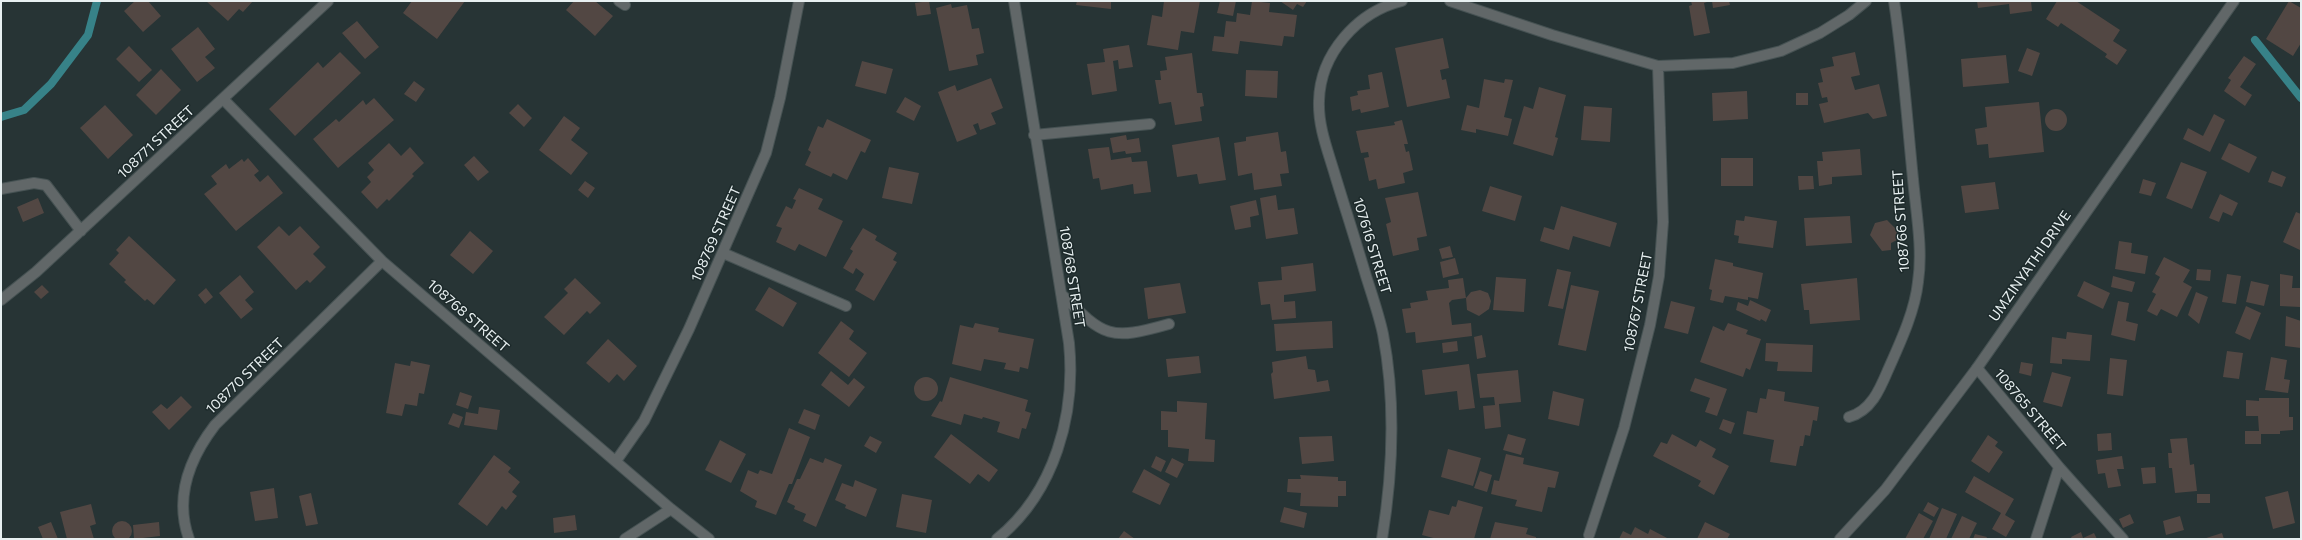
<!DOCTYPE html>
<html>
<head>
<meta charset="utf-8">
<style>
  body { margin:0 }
  #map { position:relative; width:2302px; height:540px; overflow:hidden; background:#273435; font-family:Commissioner,sans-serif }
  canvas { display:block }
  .frame { position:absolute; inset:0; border:2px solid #e8f0f1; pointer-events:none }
</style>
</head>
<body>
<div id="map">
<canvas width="2302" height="540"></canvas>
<div class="frame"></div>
</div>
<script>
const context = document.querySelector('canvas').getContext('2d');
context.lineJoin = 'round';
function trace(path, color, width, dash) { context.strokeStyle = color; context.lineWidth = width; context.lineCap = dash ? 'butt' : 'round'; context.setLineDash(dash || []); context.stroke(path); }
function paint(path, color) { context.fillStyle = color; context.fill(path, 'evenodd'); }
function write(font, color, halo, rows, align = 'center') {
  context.font = font + ' Commissioner,sans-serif'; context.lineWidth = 3; context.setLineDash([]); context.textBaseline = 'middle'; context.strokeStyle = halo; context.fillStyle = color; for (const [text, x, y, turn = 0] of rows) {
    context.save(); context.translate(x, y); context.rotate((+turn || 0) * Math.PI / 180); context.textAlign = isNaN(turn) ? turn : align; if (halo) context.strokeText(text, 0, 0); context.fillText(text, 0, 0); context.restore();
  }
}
trace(new Path2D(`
  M2255,40L2301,98
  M1,117L24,110L51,84L88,35L97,1`), '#378288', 8);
paint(new Path2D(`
  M135,1H148L161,16L143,32L124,11Z
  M206,1H253L243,12L239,9L228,21Z
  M412,1H465L437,39L403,13Z
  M574,1H595L613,16L595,36L566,10Z
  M929,1L931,14L917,16L915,3Z
  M1077,1H1111V9L1076,5Z
  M1164,1H1200L1194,33L1181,31L1178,50L1147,45L1152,15L1162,17Z
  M1220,1H1236L1233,16L1217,13Z
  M1252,1L1270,3L1269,12L1297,15L1294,37L1284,36L1282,46L1240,41L1238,54L1212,51L1214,36L1224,37L1226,21L1236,22L1237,13L1250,15Z
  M1280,1H1307L1303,7L1297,4L1293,10Z
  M1691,1H1710L1704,3L1710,33L1694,36L1689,6L1692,5Z
  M1712,1H1729L1730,5L1713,8Z
  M1977,1H2031L2032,11L2010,14L2009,4L1978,8Z
  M2057,1H2076L2120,30L2113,41L2127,50L2117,65L2105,57L2107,54L2061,23L2058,27L2046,19Z
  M2289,1L2301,8V43L2293,56L2266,39Z
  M951,4L952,8L967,5L972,29L979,28L984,53L976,55L978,65L949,71L936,8Z
  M357,21L379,47L365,59L342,33Z
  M198,27L215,49L205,57L215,68L197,82L171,49Z
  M1443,38L1449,68L1440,70L1442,80L1446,79L1450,98L1407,107L1395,48Z
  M1129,45L1133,67L1119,69L1118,60L1113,61L1117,91L1092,95L1087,64L1105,62L1103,49Z
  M129,46L152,70L139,82L116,59Z
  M2027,48L2040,53L2032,76L2018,71Z
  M340,52L361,73L295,136L269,109L318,62L323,68Z
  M1855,52L1860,75L1851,77L1855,90L1879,84L1887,116L1873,119L1868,113L1824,123L1819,104L1828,102L1827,97L1822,98L1818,83L1823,82L1820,69L1834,66L1832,57Z
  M1192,53L1197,93H1202L1204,106L1200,107L1202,121L1175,125L1171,102L1159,104L1155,80H1161L1160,71L1167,70L1165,57Z
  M2006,55L2009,83L1963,87L1961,59Z
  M2244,56L2256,64L2240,87L2252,95L2245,106L2224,91L2231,80L2228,78Z
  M862,61L893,69L886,94L855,86Z
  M161,69L181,90L156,115L136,95Z
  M1246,70L1278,71L1277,98L1245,96Z
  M1382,72L1389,107L1361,113L1360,109L1352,111L1350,97L1358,95L1357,91L1370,89L1368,75Z
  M991,78L1003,108L991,113L996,124L980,130L978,123L973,125L977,134L957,142L938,92L955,85L957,91Z
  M1484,79L1504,83L1505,79L1513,80L1504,117L1512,119L1508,136L1476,129V133L1461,130L1467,105L1479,108Z
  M414,81L425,89L416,102L404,94Z
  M1539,87L1566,95L1555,137L1558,138L1553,156L1513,144L1524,106L1533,109Z
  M1747,91L1748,119L1713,121L1712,93Z
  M1796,93H1808V105H1796Z
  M905,97L921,106L914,121L896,112Z
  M374,98L394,120L338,168L313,139L336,119L339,122L363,100L366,105Z
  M2039,102L2044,152L1989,158L1988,144L1977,145L1975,129L1987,127L1985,107Z
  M518,104L532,118L524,127L509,113Z
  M105,105L133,135L108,159L80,128Z
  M1584,106L1612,108L1610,142L1581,140Z
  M2045 120a11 11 0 1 1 22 0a11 11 0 1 1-22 0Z
  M2214,114L2225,120L2210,152L2183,139L2188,128L2203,136Z
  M564,116L580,128L571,140L588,153L571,175L539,150Z
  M827,119L871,140L865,153L861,151L847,180L833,173L831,177L805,165L811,152L808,150L818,126L823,128Z
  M1402,120L1408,144H1404L1406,152L1409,151L1413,170L1403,173L1405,183L1378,189L1376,179L1369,181L1364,158L1369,157L1368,152L1361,153L1356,131L1395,125L1394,122Z
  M1278,132L1281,152L1286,151L1289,173L1280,174L1282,186L1254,190L1252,173L1238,176L1234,143L1246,141V137Z
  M1126,135L1127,140L1139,138L1141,152L1126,154L1125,151L1113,153L1110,138Z
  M1219,137L1226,180L1199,184L1197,174L1177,177L1172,145Z
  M389,143L401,156L410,147L424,163L412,174L414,176L389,201L387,199L377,209L361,192L371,182L367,177L374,170L368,163Z
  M2229,143L2257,157L2249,173L2221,159Z
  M1109,147L1111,160L1131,157L1132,162L1147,161L1151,192L1134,194L1133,184L1101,190L1099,178L1093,179L1088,149Z
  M1860,149L1862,175L1832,177V184L1819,186L1817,161H1823L1822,152Z
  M474,156L489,172L478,181L464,165Z
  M248,158L259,171L254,175L260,182L268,175L283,193L236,231L204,194L217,184L211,176L226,164L229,169L242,159L244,162Z
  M1721,158H1753V186H1721Z
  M2181,162L2207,172L2192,209L2166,198Z
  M889,167L919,173L912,204L882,198Z
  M2272,171L2286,177L2282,187L2268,182Z
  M1798,176H1813L1814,189L1799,190Z
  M2143,179L2156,183L2151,196L2139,193Z
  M585,181L595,188L588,198L578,190Z
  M1995,182L1999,209L1965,213L1961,186Z
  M1490,186L1522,196L1515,221L1482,211Z
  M799,188L823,199L818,209L843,221L826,257L799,244L795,251L776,242L782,228L776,226L786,206L792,209L796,200L793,199Z
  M1418,192L1427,236L1417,238L1419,250L1393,256L1386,224L1391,222L1385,198Z
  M2220,194L2238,203L2232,216L2223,212L2219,222L2209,218Z
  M1276,195L1278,210L1294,208L1298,234L1266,239L1260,198Z
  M38,198L44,213L23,222L17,207Z
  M1256,200L1259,215L1250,217L1251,227L1235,230L1230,206Z
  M1561,206L1617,223L1610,247L1573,236L1569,250L1540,241L1544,227L1554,230Z
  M2296,212L2301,214L2300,250L2283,242Z
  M1745,216L1777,221L1773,248L1738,243L1739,236L1734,235L1736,220L1744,221Z
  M1850,216L1852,243L1806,246L1804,218Z
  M1887,220L1897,230V240L1891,243V250L1882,251L1870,235L1875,223Z
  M279,226L289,236L300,226L320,247L313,254L326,267L310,283L307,280L296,290L257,247Z
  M863,228L877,236L875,240L897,253L893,260L897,262L874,301L855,290L864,274L856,268L853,274L843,268L853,251L850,249Z
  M470,231L493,251L473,274L450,255Z
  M129,236L176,280L154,305L147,299L145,301L124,282L126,280L109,264L119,253L116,250Z
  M2119,241L2132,243L2131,253L2148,256L2145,274L2115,269Z
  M1450,246L1453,257L1442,259L1439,249Z
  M2164,257L2190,270L2183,282L2192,287L2177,317L2161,309L2157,316L2147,311L2156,294L2152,292L2160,277L2155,274Z
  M1455,258L1459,274L1443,278L1440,262Z
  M1715,259L1733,263V266L1763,273L1758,299L1748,297V300L1725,296L1723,303L1710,300L1712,290L1709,289Z
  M1313,263L1316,291L1284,295V302L1295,301L1296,318L1272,320L1270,304L1261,305L1258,282L1282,280L1281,267Z
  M1557,269L1571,272L1563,309L1548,306Z
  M2197,269L2211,270L2210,281L2196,280Z
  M2227,274L2241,276L2236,304L2222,302Z
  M2280,274L2293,276L2292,288H2301L2300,307L2280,306Z
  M240,275L254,292L245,300L253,309L241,319L219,293Z
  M2113,276L2135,282L2132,292L2111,287Z
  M1496,277L1526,279L1524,312L1493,310Z
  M575,278L601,303L590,314L587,311L564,335L544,317L568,293L564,289Z
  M1463,278L1466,298L1471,292L1480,290L1488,293L1491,301L1489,309L1479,316L1467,310L1466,298L1452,300L1449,303L1452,325L1471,323L1472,336L1416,343L1415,332L1406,333L1402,309L1411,308L1410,303L1428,300L1426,291L1449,288L1448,280Z
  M1857,278L1860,320L1810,324L1809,310H1804L1801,284Z
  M2084,281L2110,293L2103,309L2077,296Z
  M2251,281L2269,285L2264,306L2246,302Z
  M1180,283L1186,313L1148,319L1144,288Z
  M42,285L49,292L41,299L34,292Z
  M1571,285L1599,291L1586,351L1558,345Z
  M769,287L797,303L783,327L755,310Z
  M206,288L213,297L205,304L198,295Z
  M2196,292L2208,297L2199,324L2188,315Z
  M1750,300L1771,310L1766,322L1761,319L1760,321L1736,310L1738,302L1748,306Z
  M1671,301L1695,307L1688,334L1664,328Z
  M2118,301L2129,303L2126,321L2138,324L2135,341L2111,335Z
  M2246,306L2261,313L2250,340L2235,333Z
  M2286,316L2301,321V348L2285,346Z
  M841,321L854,331L849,339L867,353L849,377L818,353Z
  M1332,321L1333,348L1276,351L1274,324Z
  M975,323L999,328L998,332L1034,339L1028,369L1020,367L1019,372L1004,369L1006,363L984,359L981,371L952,364L960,325L973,328Z
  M1728,323L1748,330L1746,334L1761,339L1750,370L1746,368L1743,377L1700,362L1713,326L1724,331Z
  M2067,332L2092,335L2090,361L2062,359V364L2050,363L2052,337L2066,339Z
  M1482,335L1486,357L1477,359L1474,337Z
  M608,339L637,366L624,381L617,374L609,383L586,363Z
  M1457,341L1458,351L1443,353L1442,343Z
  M1766,343L1813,345L1812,372L1777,371L1778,362L1765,361Z
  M2227,351L2243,353L2239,379L2223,377Z
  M1199,356L1201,373L1168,377L1166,359Z
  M1306,356L1308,369L1315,370L1317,382L1328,380L1330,391L1274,399L1271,374L1273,372L1272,362Z
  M2271,357L2287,360L2284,379L2290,380L2288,393L2265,390Z
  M2110,358L2127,360L2123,396L2107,394Z
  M411,361L430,365L424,394L419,393L417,406L405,404L402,416L386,413L395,363L410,366Z
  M2021,362L2033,364L2031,376L2019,373Z
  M1469,364L1475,408L1459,410L1457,391L1425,395L1422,370Z
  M1518,370L1521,402L1499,404L1501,427L1485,429L1483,406L1495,405L1494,397L1480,398L1477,374Z
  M831,371L848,385L854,378L865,387L849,407L821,385Z
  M2052,372L2071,377L2062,407L2043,402Z
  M950,377L1028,400L1025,411L1031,413L1026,429L1022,428L1019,439L997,432L1000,422L983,417L982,419L964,414L961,425L931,416L940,401L942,402Z
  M914 389a12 12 0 1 1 24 0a12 12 0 1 1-24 0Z
  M1695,378L1727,389L1717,416L1705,412L1710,398L1690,391Z
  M1768,389L1785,392L1784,401L1819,407L1817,421L1813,420L1810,436L1805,435L1803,446H1800L1796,466L1770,462L1774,440L1743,434L1747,411L1757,413L1760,398L1766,399Z
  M1553,391L1584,399L1579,426L1548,419Z
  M460,392L472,396L468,409L456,405Z
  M181,396L192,407L169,430L152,412L161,404L167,409Z
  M2259,398H2289V417H2293V430L2280,431V434H2261V444H2245V431H2259L2258,416H2246V400L2259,401Z
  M1177,401L1207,403L1205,439L1215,440L1214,462L1188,461L1189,449L1168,447V430H1161V411L1177,412Z
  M479,407L500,410L497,430L464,425L466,412L478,414Z
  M804,409L820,415L815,430L798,423Z
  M453,413L463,417L459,428L448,424Z
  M1723,419L1735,423L1731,434L1719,429Z
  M789,428L810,437L792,484H789L776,515L755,507L757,501L740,491L748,470L758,474L760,470L772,474Z
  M2111,433L2112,450L2098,451L2097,434Z
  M951,434L998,470L989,482L978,474L970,484L934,457Z
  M1508,434L1526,439L1521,455L1503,450Z
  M1672,434L1696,447L1700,440L1716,449L1712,457L1729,466L1714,495L1698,486L1701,481L1653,456L1661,442L1667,444Z
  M1988,435L1998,442L1995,446L2003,452L1989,473L1971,461Z
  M870,436L882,442L876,453L864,446Z
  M1332,436L1334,461L1302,464L1299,437Z
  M2187,438L2190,465L2194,464L2197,491L2175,493L2172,468H2169L2168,453H2172L2170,439Z
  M720,440L746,454L731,483L705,470Z
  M1448,449L1481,458L1473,486L1441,477Z
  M1506,454L1524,458L1523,464L1559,472L1555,488L1548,487L1542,512L1515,506L1517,500L1491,494L1494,480L1499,481Z
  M494,455L511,468L508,472L520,482L512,492L517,496L506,510L502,506L487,526L458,504Z
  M1156,456L1166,461L1161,472L1151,467Z
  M2122,456L2124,469H2117L2121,486L2108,488L2105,473L2098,474L2096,460Z
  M810,458L823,463L825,458L842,465L816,527L803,521L806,514L794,509L795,506L787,502L797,479H800Z
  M1172,458L1184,464L1177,478L1165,472Z
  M2155,467L2156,483L2143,484L2141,468Z
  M1144,469L1170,484L1160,505L1132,492Z
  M1480,471L1492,475L1487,492L1474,488Z
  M1300,475L1338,477V481H1346V496H1338V507L1300,506L1301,493L1287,492L1288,479H1301Z
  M1974,476L2014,499L2005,515L2015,521L2006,537L1992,529L2001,513L1965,492Z
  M855,480L877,489L866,517L845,508L846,505L835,500L842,483L853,487Z
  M274,488L278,518L255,521L250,492Z
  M2288,491L2295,523L2273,529L2265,497Z
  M311,493L318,524L306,526L299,496Z
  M902,494L932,500L926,533L896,527Z
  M2197,494H2210V503H2197Z
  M1458,500L1483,507L1474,539H1437L1422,535L1429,510L1449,515L1452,506L1456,507Z
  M1928,502L1939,508L1934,517L1923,511Z
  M91,504L96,524L90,526L94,539H67L60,512Z
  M1284,507L1307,513L1304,528L1280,522Z
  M1942,508L1957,514L1946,539H1929Z
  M1919,513L1933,521L1923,539H1905Z
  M2130,514L2134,523L2123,528L2119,519Z
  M575,515L577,530L554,533L553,518Z
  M1962,516L1977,523L1969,539H1951Z
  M2180,516L2184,530L2166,535L2163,521Z
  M112 531a10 10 0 1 1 20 0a10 10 0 1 1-20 0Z
  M51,522L58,539H43L38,527Z
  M159,522L160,536L134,539L133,525Z
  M1495,522L1528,528L1526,534L1536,537V539H1490Z
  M1705,522L1730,534L1727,539H1697Z
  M1635,527L1648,534L1650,529L1669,539H1619L1623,531L1631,535Z
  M1124,531L1135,539H1118Z
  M2081,532L2083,538L2094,533L2097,539H2072L2071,537Z
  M2222,533L2224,539H2203Z
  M1975,534L1987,537L1986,539H1973Z`), '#524743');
const minor = new Path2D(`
  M619,1L625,5
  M1450,1L1552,35L1658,66L1733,63L1781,51L1820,33L1849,15L1866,1
  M223,99L382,261L671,509L709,539
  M1034,135L1150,124
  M1,189L34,183L46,185L81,231
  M723,253L846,306
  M1061,294C1105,337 1109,341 1169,324
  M1,300L36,272L328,1
  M1977,368L2059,467L2036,539
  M1849,417C1871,411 1880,389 1888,370C1900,343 1915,311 1918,282C1923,249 1916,212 1913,179C1907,119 1903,60 1894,1
  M616,461L644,421L689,329L766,153L780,98L799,1
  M2059,467L2123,539
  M1589,535L1624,428L1650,325L1659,276L1663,222L1658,66
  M189,539C174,497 189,459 215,425L382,261
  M625,539L671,509
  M997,539C1055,492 1076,414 1069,343L1014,1
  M1382,539C1393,471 1396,402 1383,334C1379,315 1372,295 1366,276C1356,242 1345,208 1335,175C1328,151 1318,127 1319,101C1320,54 1357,12 1402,1`);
const tertiary = new Path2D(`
  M1840,539L1885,490L1977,368L2234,1`);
trace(minor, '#465253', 12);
trace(tertiary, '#465253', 12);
trace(minor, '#616768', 10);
trace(tertiary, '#616768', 10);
write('14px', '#e8f0f1', '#1d2a2b', [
  ["108771 STREET",156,142,-43],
  ["108766 STREET",1901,221,-94],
  ["108769 STREET",716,234,-66],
  ["107616 STREET",1372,246,73],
  ["UMZINYATHI DRIVE",2030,266,-55],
  ["108768 STREET",1072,277,81],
  ["108767 STREET",1638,302,-79],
  ["108768 STREET",468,316,41],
  ["108770 STREET",245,376,-44],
  ["108765 STREET",2030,410,50]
]);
</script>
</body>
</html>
